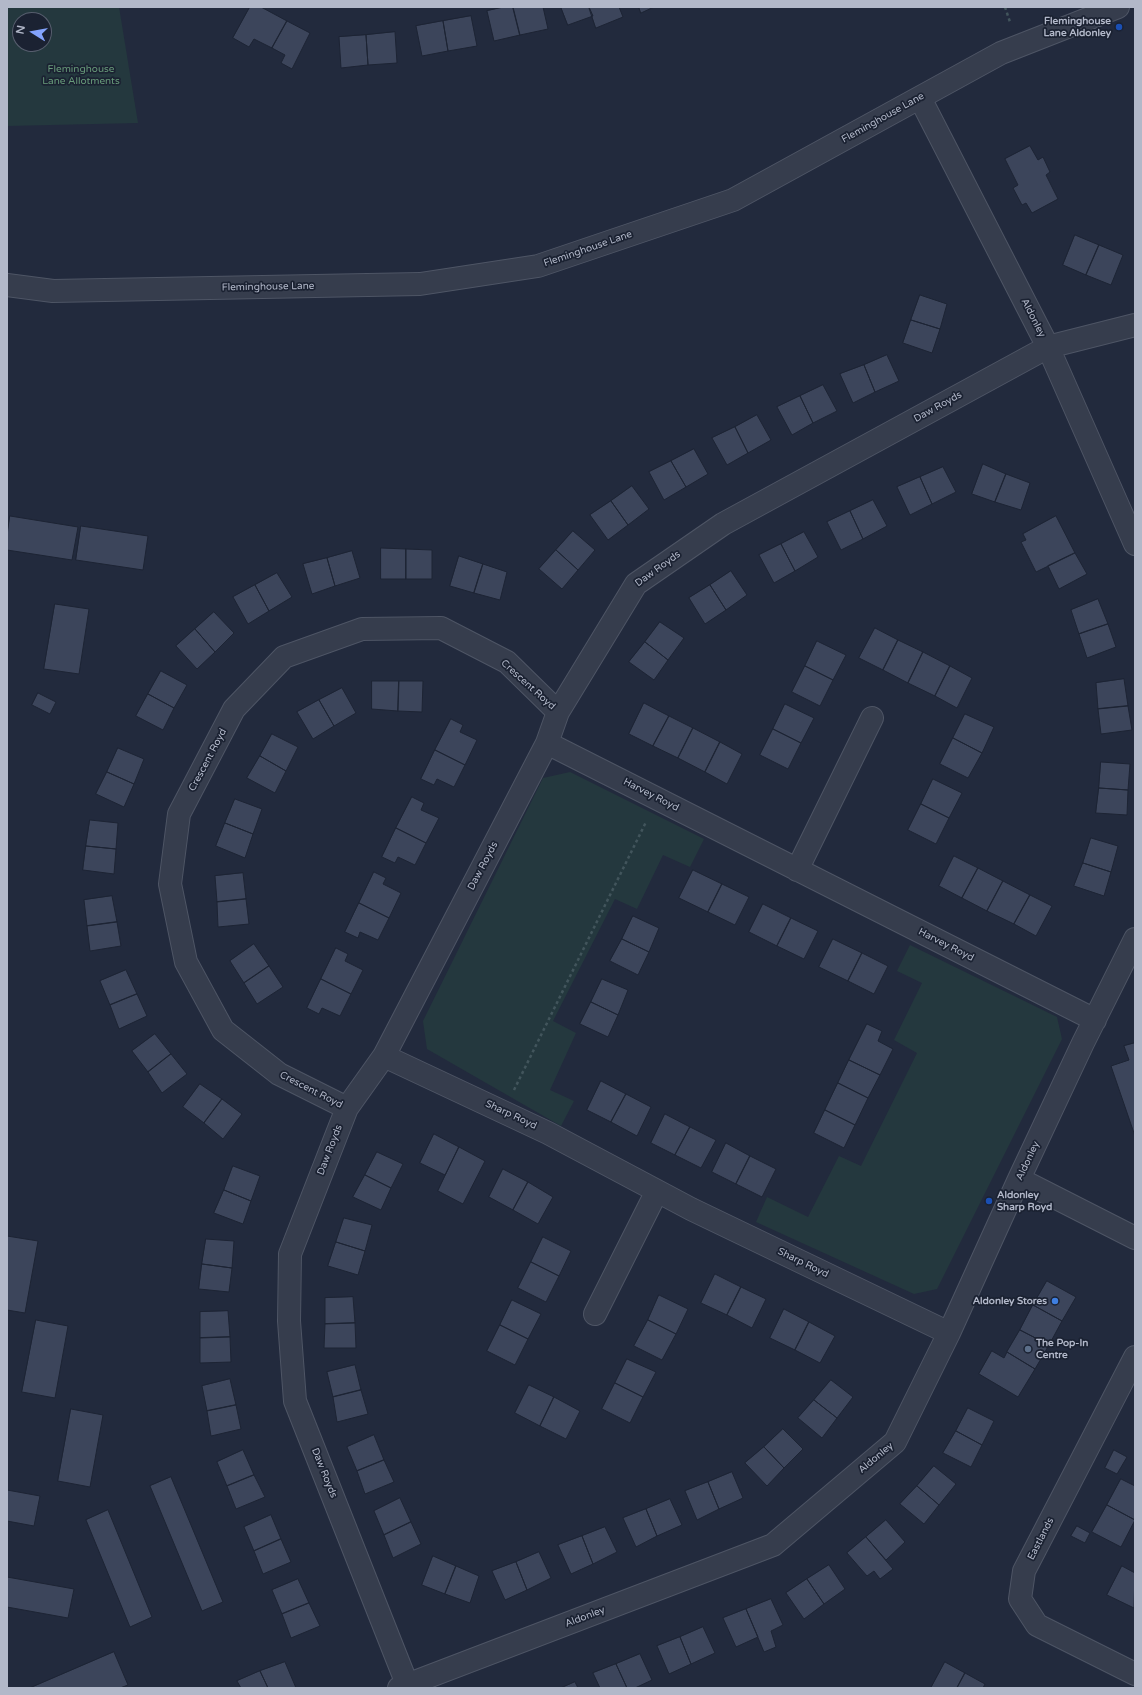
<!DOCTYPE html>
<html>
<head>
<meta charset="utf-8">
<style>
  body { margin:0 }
  #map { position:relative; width:1142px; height:1695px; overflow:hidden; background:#222a3d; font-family:"Varela Round",sans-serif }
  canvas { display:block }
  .frame { position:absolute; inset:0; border:8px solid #b2b8c9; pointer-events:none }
  .north { position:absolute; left:12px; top:12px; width:40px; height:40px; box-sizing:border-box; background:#1b2232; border:1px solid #575e6e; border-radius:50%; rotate:281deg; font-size:11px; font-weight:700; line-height:16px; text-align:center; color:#b2b8c9 }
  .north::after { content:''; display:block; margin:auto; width:14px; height:18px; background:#83a3fc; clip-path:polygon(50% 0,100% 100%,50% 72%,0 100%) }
</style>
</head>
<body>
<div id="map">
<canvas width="1142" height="1695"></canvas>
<div class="frame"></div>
<div class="north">N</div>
</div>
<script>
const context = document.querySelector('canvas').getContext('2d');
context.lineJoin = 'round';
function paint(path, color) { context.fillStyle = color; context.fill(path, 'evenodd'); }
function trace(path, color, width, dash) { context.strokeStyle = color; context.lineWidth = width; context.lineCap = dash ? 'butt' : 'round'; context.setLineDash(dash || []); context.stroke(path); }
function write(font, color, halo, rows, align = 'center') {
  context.font = font + ' "Varela Round",sans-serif'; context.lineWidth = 3.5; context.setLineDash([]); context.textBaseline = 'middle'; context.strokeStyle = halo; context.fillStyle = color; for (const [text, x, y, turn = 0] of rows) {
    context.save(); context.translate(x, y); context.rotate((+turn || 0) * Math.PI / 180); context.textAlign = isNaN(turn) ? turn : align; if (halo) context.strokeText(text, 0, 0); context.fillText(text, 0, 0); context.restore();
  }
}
paint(new Path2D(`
  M7,7H119L138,123L7,126ZM20,20H44V44H20Z
  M570,772L704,839L690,867L663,855L637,909L615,899L553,1021L576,1033L550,1090L574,1101L561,1126L427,1049L423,1021L543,778Z
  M910,945L1057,1017L1062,1039L937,1289L914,1294L756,1222L767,1197L808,1217L839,1156L861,1166L917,1053L894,1040L922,983L897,971Z`), '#24383e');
const building = new Path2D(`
  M250,7H261L287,21L272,48L254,39L249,47L233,38Z
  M504,7H513L520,35L494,41L487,11Z
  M513,7H543L548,29L520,35Z
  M561,7H589L593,16L568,25Z
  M589,7H619L623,17L596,28Z
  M639,7H654L641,13Z
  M471,16L477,46L448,51L443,21Z
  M287,21L310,33L292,69L281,63L285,55L272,48Z
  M443,21L448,51L422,56L416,26Z
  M395,32L397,63L368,65L366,35Z
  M366,35L368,65L341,68L339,37Z
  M1030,146L1038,160L1043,157L1050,172L1046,175L1058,199L1032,213L1026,203L1022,205L1013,188L1018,185L1005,159Z
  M1075,235L1099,245L1086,275L1063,265Z
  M1099,245L1123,255L1111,285L1086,275Z
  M920,295L947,304L940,329L911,320Z
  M911,320L940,329L932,353L903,343Z
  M887,355L899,381L875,392L864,365Z
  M864,365L875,392L853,403L840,374Z
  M823,385L837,411L813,423L800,396Z
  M800,396L813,423L792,435L777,407Z
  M757,415L771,440L748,453L735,427Z
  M735,427L748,453L727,465L712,438Z
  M694,449L708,474L686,487L671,461Z
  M671,461L686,487L664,500L649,472Z
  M983,464L1006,474L995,502L972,494Z
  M943,467L956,492L932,504L920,477Z
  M1006,474L1030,483L1021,510L995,502Z
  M920,477L932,504L910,515L897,487Z
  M632,486L649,509L628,525L611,501Z
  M873,500L887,526L863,539L850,511Z
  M611,501L628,525L608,540L590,515Z
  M850,511L863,539L841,550L827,522Z
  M10,516L78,527L72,560L7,550V536Z
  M1056,516L1075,553L1036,572L1021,542L1026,540L1023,534Z
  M81,526L148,536L143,570L76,560Z
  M573,531L595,550L578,570L556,550Z
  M804,532L818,557L795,571L781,544Z
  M781,544L795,571L774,583L759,555Z
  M381,548L406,549V579H381Z
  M406,549L432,550V579H406Z
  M556,550L578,570L562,589L539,569Z
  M352,551L360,578L335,586L327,558Z
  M1075,553L1087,574L1059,589L1048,566Z
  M459,556L483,564L474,593L450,586Z
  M327,558L335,586L312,594L303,564Z
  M483,564L507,572L500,600L474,593Z
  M731,571L747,595L726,610L710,585Z
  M277,573L292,597L269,611L255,585Z
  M255,585L269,611L248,624L233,597Z
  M710,585L726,610L705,624L689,598Z
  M1098,599L1108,624L1079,634L1071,610Z
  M55,604L89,609L79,674L44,669Z
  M214,612L234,633L215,652L195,629Z
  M660,622L684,638L668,660L645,642Z
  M1108,624L1116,647L1087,658L1079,634Z
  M875,628L898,640L883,670L859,658Z
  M195,629L215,652L197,669L176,646Z
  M898,640L923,652L908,683L883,670Z
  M817,641L846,655L833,680L805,666Z
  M645,642L668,660L654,680L629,662Z
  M923,652L950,666L935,696L908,683Z
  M805,666L833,680L820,706L792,692Z
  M950,666L972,678L957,708L935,696Z
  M161,671L187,685L174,708L148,694Z
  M1124,679L1128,706L1098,709L1096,683Z
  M372,681H399L398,711L372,709Z
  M399,681H423L422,712L398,711Z
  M342,688L356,713L334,726L319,700Z
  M38,693L56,702L50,714L32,705Z
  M148,694L174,708L163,730L136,716Z
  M319,700L334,726L313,739L297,712Z
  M644,703L669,716L653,746L629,734Z
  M785,704L814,718L801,743L773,729Z
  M1128,706L1132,730L1101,734L1098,709Z
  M965,714L994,727L982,753L953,738Z
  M669,716L693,728L678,758L653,746Z
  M451,719L463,725L460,732L477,740L465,765L435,750Z
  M693,728L720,742L705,772L678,758Z
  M773,729L801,743L788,769L760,755Z
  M272,734L298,747L286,771L260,756Z
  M953,738L982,753L968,778L940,764Z
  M720,742L742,754L727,784L705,772Z
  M118,748L144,759L134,784L107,772Z
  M435,750L465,765L454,787L437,779L434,785L421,779Z
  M260,756L286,771L275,793L247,778Z
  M1101,762L1130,764L1128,790L1099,788Z
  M107,772L134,784L124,807L96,794Z
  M933,779L962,793L949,818L921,804Z
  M1099,788L1128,790L1127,815L1096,813Z
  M412,797L424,803L421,810L439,818L426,843L396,828Z
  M235,799L262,809L253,834L225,823Z
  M921,804L949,818L936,844L908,830Z
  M90,820L118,823L116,849L86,846Z
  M225,823L253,834L245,858L216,846Z
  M396,828L426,843L415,865L398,857L395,863L382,857Z
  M1091,838L1118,846L1111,872L1083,863Z
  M86,846L116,849L114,874L83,870Z
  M954,856L978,868L962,898L939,886Z
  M1083,863L1111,872L1104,896L1074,886Z
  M978,868L1003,881L987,911L962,898Z
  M693,870L722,884L708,912L679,898Z
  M374,872L386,878L383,884L401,893L389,918L359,903Z
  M243,873L246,899L217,902L215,876Z
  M1003,881L1030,895L1014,924L987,911Z
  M722,884L749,897L735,925L708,912Z
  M1030,895L1052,906L1036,936L1014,924Z
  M112,896L117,922L87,926L84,900Z
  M246,899L249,924L218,927L217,902Z
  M359,903L389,918L378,940L360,932L358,938L345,932Z
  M763,904L791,918L777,946L749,932Z
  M633,916L659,928L649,952L622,939Z
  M791,918L818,931L804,959L777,946Z
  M117,922L121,946L90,951L87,926Z
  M622,939L649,952L638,975L610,961Z
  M833,939L862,953L848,981L819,967Z
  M254,944L269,966L244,983L230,961Z
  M336,948L348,954L345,961L363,970L351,994L321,979Z
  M862,953L888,966L874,994L848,981Z
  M269,966L283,987L257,1004L244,983Z
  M126,970L137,994L110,1005L100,981Z
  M321,979L351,994L340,1016L322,1008L319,1014L307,1008Z
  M602,979L628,990L618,1015L591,1002Z
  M137,994L147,1016L119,1029L110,1005Z
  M591,1002L618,1015L608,1037L580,1024Z
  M867,1024L882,1031L878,1041L893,1049L880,1075L849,1060Z
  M155,1034L171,1054L148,1072L132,1051Z
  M1135,1043V1136L1111,1066L1129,1060L1124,1046Z
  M171,1054L187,1074L162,1093L148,1072Z
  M849,1060L880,1075L868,1098L838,1083Z
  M601,1081L626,1094L611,1122L587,1110Z
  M838,1083L868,1098L855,1125L825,1110Z
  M200,1084L222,1099L204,1123L183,1107Z
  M626,1094L651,1107L637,1136L611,1122Z
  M222,1099L242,1114L223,1139L204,1123Z
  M825,1110L855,1125L844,1148L814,1133Z
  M665,1114L690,1127L675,1155L651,1143Z
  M690,1127L716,1140L701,1168L675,1155Z
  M434,1134L459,1147L445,1175L420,1163Z
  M726,1143L750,1156L736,1184L712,1172Z
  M459,1147L485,1161L463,1204L438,1191Z
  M377,1152L403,1164L391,1188L365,1175Z
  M750,1156L776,1169L762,1197L736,1184Z
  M233,1166L260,1176L251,1201L224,1190Z
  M503,1169L528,1182L513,1210L489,1197Z
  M365,1175L391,1188L381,1210L353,1197Z
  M528,1182L553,1197L538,1224L513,1210Z
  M224,1190L251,1201L243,1224L214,1213Z
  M344,1218L372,1225L365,1251L336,1242Z
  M7,1236L38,1241L25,1313L7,1310Z
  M543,1237L571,1251L559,1276L531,1262Z
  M206,1239L234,1241L232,1268L202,1264Z
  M336,1242L365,1251L358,1275L328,1266Z
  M531,1262L559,1276L546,1302L518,1288Z
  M202,1264L232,1268L229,1292L199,1289Z
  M715,1274L741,1287L727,1315L701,1303Z
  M1047,1281L1076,1297L1062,1321L1033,1305Z
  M741,1287L766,1299L752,1328L727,1315Z
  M659,1295L688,1309L676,1334L648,1320Z
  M353,1297L355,1323L325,1324V1298Z
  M512,1300L541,1314L528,1339L500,1325Z
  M1033,1305L1062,1321L1049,1345L1020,1330Z
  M784,1309L809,1322L795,1350L770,1338Z
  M228,1311L230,1337L200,1338V1312Z
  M36,1320L68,1326L55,1398L22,1392Z
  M648,1320L676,1334L662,1360L634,1346Z
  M809,1322L835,1336L820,1363L795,1350Z
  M355,1323L356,1348H324L325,1324Z
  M500,1325L528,1339L515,1365L487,1351Z
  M1020,1330L1049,1345L1035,1369L1007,1352Z
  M230,1337L231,1362L200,1363V1338Z
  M992,1351L1004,1358L1007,1352L1035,1369L1018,1397L979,1374Z
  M627,1359L656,1372L643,1397L615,1383Z
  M355,1365L361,1390L333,1397L327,1372Z
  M230,1379L236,1405L207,1411L202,1386Z
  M831,1380L853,1397L837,1418L814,1400Z
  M615,1383L643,1397L630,1423L602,1409Z
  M529,1385L554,1397L540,1426L515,1413Z
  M361,1390L368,1414L337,1422L333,1397Z
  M554,1397L580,1411L566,1439L540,1426Z
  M814,1400L837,1418L822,1438L798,1418Z
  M236,1405L241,1429L211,1436L207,1411Z
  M968,1408L994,1421L982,1445L956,1431Z
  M71,1409L103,1415L90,1487L58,1481Z
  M783,1429L803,1449L784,1468L764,1447Z
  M956,1431L982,1445L971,1467L943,1453Z
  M374,1435L384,1460L357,1471L347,1447Z
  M764,1447L784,1468L767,1486L745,1463Z
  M243,1450L254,1475L227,1486L217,1462Z
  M1114,1450L1127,1457L1117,1474L1105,1468Z
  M384,1460L394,1482L365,1494L357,1471Z
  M934,1466L956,1484L939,1505L917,1486Z
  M732,1472L743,1498L719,1509L708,1482Z
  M254,1475L265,1497L236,1509L227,1486Z
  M171,1477L223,1602L202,1611L150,1486Z
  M1121,1479L1135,1486V1520L1107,1505Z
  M708,1482L719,1509L697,1520L685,1491Z
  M917,1486L939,1505L924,1524L900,1504Z
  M7,1490L40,1496L34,1526L7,1521Z
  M400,1498L411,1522L384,1535L374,1511Z
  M670,1499L682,1525L657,1536L646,1509Z
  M1107,1505L1135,1520L1121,1547L1092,1532Z
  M646,1509L657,1536L636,1547L623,1518Z
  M108,1510L152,1617L130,1627L86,1520Z
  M271,1515L281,1539L254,1551L244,1527Z
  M886,1520L905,1542L886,1560L866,1537Z
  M411,1522L421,1544L393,1558L384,1535Z
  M1077,1526L1090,1533L1085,1543L1071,1536Z
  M605,1527L617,1552L593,1564L582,1536Z
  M582,1536L593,1564L571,1574L558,1545Z
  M866,1537L893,1569L880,1579L874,1571L867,1576L847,1553Z
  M281,1539L291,1562L263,1574L254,1551Z
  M539,1552L551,1578L527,1590L516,1562Z
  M433,1556L456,1566L445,1594L422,1585Z
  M516,1562L527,1590L505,1600L492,1571Z
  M829,1565L845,1589L824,1604L807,1579Z
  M456,1566L479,1576L470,1603L445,1594Z
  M1122,1566L1135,1573L1134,1608L1107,1595Z
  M7,1577L74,1589L68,1618L7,1607Z
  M298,1579L309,1603L282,1614L272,1590Z
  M807,1579L824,1604L804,1619L786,1593Z
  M771,1599L783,1625L771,1631L776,1647L764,1652L746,1609Z
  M309,1603L320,1626L291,1638L282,1614Z
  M746,1609L758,1637L736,1647L723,1618Z
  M703,1627L715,1653L691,1664L680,1637Z
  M680,1637L691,1664L669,1674L657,1646Z
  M114,1652L128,1685L120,1688H30Z
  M640,1654L652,1680L635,1688H627L616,1664Z
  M285,1662L296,1688H268L260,1671Z
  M945,1662L965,1673L957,1688H931Z
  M616,1664L627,1688H600L593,1673Z
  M260,1671L268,1688H241L237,1681Z
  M965,1673L985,1684L983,1688H957Z
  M575,1682L578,1688H561Z`);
paint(building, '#3c455b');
trace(building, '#1d2434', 1);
const minor = new Path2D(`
  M920,98L1048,347L1135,544
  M7,285L53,291L420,284L538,266L733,200L1001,53L1118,7
  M547,743L1095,1020
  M797,870L872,718
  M384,1056L548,1133L691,1209L949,1333
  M347,1108L279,1074L223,1030L186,962L170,884L179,814L234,709L284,657L362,629L441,628L507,662L558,712
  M1019,1179L1135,1238
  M595,1314L657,1191
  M1135,1357L1024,1571L1020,1599L1037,1625L1135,1674
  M407,1684L295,1401L289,1321L290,1254L347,1108L384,1056L547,743L558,712L636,584L723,524L1048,347L1135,325
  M399,1688L773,1545L895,1442L949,1333L1019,1179L1083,1043L1135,939`);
trace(minor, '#4e5565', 24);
trace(new Path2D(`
  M1005,7L1010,22
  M514,1090L646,822`), '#42555c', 2.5, [3, 3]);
trace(minor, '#363d4d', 22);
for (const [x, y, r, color] of [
  [1119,27,4,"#1a4fb4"],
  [989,1201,4,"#1a4fb4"],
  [1055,1301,4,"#3f7fe0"],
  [1028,1349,4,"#5c6f8a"]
]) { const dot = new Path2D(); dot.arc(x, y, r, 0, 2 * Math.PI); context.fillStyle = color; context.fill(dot); trace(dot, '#1b2232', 1.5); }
write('bold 10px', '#b2b8c9', '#1b2232', [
  ["Fleminghouse",1111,21],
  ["Lane Aldonley",1111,33],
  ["Aldonley",997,1195,"left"],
  ["Sharp Royd",997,1207,"left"],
  ["Aldonley Stores",1047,1301],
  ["The Pop-In",1036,1343,"left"],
  ["Centre",1036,1355,"left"]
], 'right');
write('10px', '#689b7a', '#1b2232', [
  ["Fleminghouse",81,69],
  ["Lane Allotments",81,81]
]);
write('10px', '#b2b8c9', '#1b2232', [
  ["Fleminghouse Lane",883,118,-29],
  ["Fleminghouse Lane",588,249,-19],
  ["Fleminghouse Lane",268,287,-1],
  ["Aldonley",1033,318,63],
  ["Daw Royds",938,407,-29],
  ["Daw Royds",658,569,-36],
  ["Crescent Royd",528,685,42],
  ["Crescent Royd",208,760,-62],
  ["Harvey Royd",651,795,27],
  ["Daw Royds",483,866,-62],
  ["Harvey Royd",946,945,27],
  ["Crescent Royd",311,1090,27],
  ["Sharp Royd",511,1115,25],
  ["Daw Royds",330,1150,-69],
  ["Aldonley",1028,1161,-65],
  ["Sharp Royd",803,1263,26],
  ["Aldonley",876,1458,-40],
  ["Daw Royds",324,1473,68],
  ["Eastlands",1041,1539,-63],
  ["Aldonley",585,1617,-21]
]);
</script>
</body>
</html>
